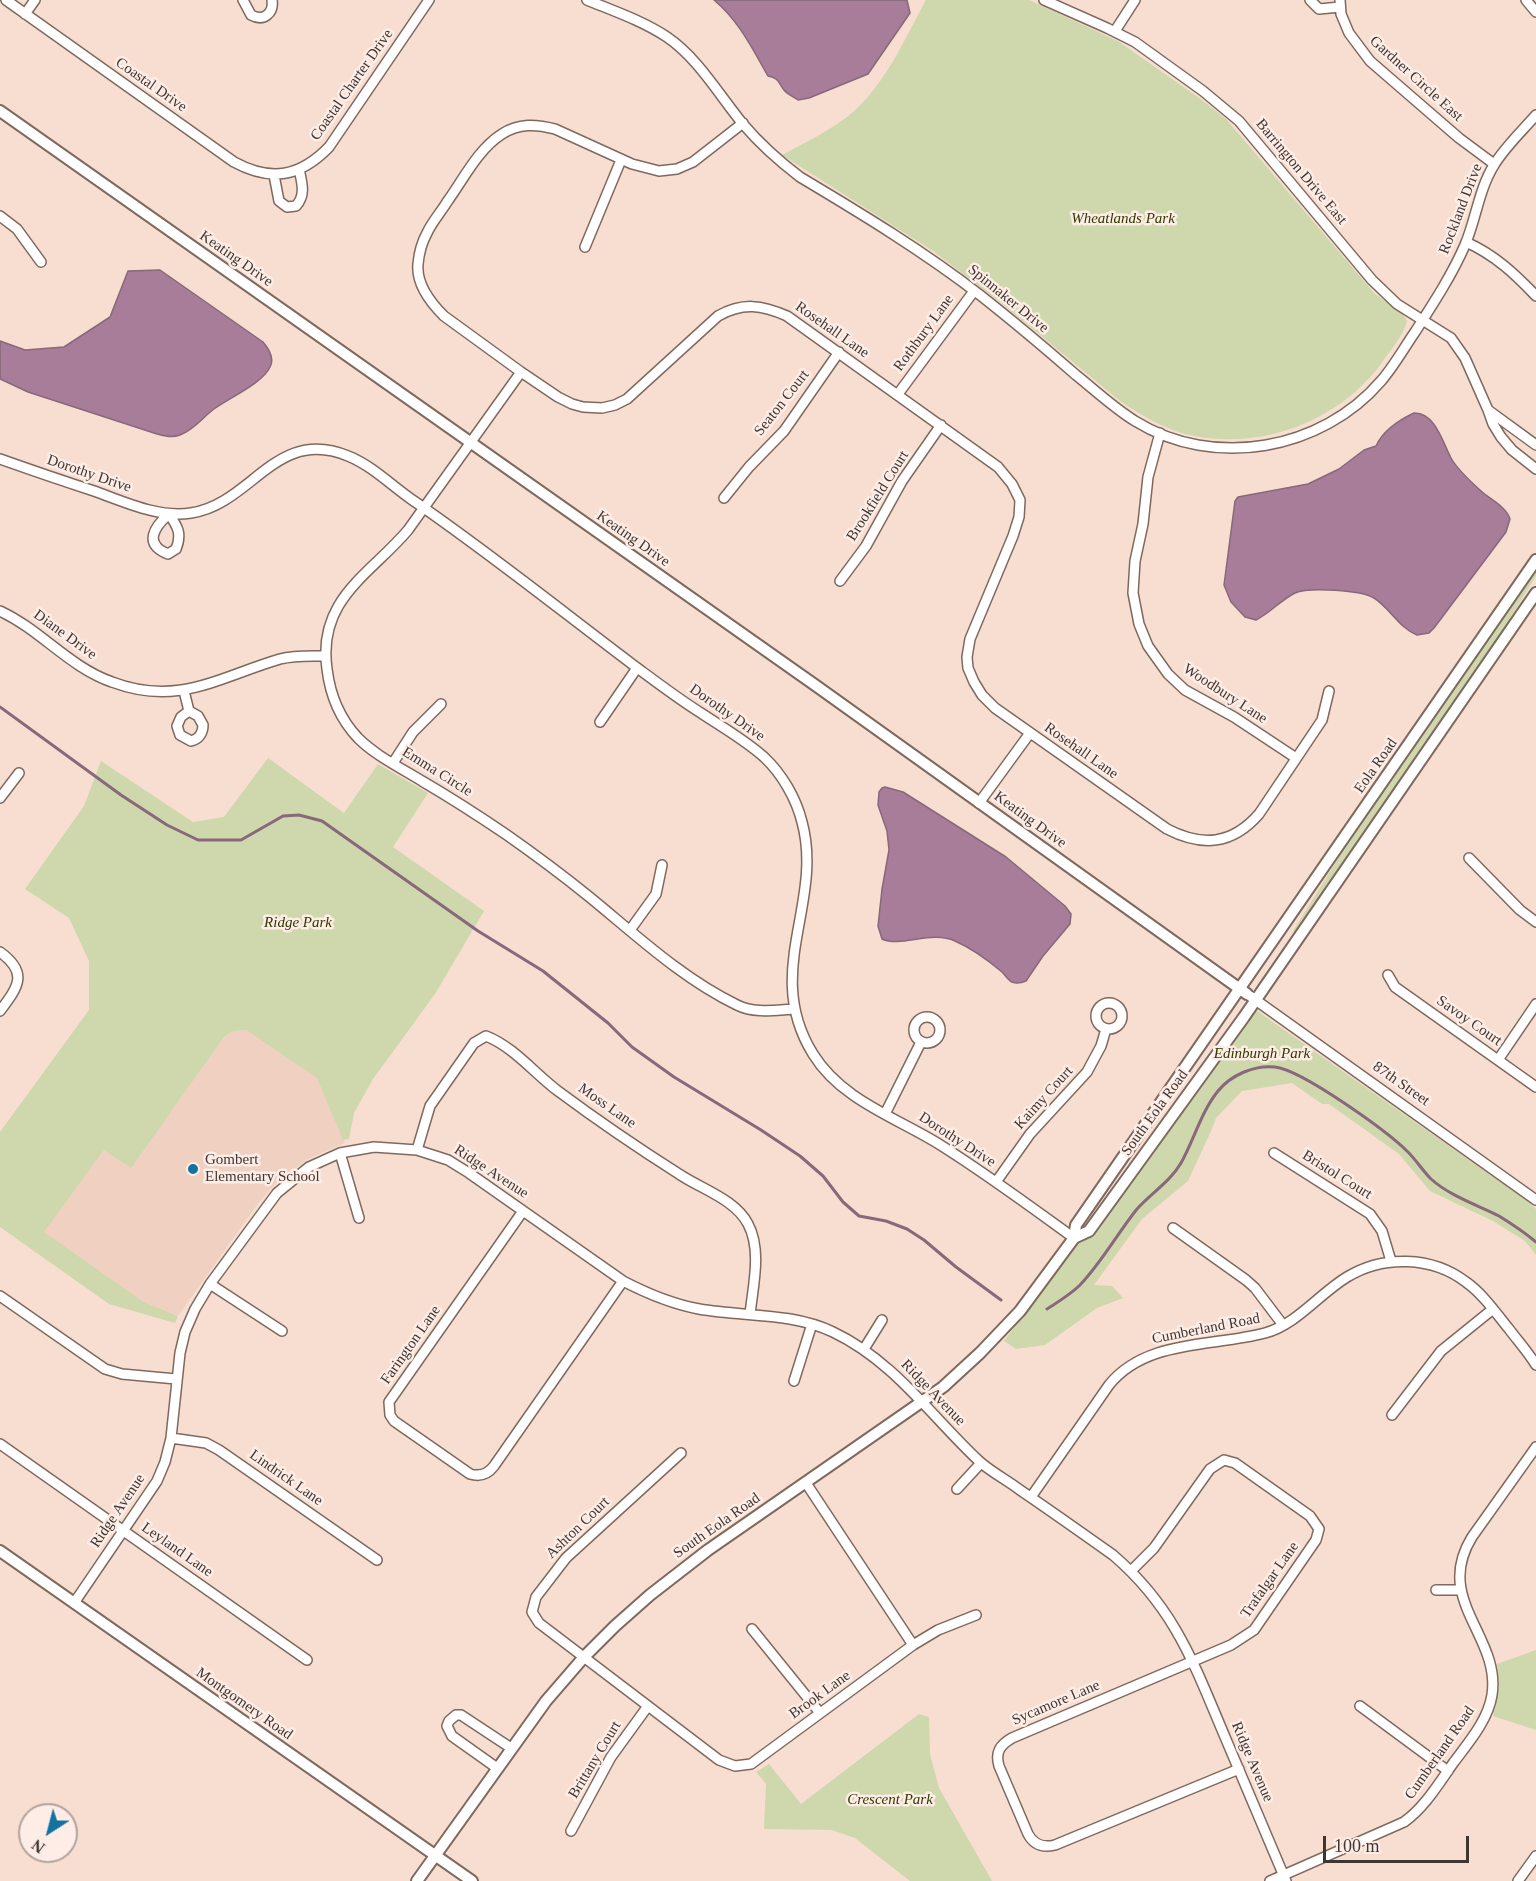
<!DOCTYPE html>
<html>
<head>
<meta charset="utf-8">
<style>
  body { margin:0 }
  #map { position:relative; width:1536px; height:1881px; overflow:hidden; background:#f7ded1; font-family:Georgia,serif }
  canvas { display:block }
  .north { position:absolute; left:18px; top:1803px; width:60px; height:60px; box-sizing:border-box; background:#fdede6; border:2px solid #b1a49e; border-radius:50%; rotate:216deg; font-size:16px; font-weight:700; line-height:24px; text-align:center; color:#3f3631 }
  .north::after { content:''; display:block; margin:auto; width:21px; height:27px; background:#1272a0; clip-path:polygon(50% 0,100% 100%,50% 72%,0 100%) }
  .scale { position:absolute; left:1323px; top:1836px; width:146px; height:27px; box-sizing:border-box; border:3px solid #3f3631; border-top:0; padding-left:8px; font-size:18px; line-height:21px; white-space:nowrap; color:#3f3631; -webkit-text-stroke:4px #fdede6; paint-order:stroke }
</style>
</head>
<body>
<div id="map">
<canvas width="1536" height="1881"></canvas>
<div class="north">N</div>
<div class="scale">100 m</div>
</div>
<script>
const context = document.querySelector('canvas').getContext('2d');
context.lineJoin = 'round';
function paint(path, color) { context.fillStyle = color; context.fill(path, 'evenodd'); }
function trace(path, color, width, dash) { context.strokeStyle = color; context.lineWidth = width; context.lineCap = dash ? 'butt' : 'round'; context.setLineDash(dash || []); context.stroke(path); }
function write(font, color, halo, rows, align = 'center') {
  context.font = font + ' Georgia,serif'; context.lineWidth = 5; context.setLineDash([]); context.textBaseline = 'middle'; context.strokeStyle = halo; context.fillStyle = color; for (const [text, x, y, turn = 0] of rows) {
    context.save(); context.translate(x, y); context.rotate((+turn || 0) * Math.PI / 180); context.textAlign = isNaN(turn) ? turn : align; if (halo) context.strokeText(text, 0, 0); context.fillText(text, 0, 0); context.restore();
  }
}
paint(new Path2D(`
  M246,1030L317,1077L345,1143L310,1158L280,1179L260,1201L178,1316L144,1302L43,1232L104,1150L108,1152L162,1123L224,1037L233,1031Z`), '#f0d1c1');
paint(new Path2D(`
  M926,0H1029L1118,41L1202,100L1226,119L1375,294L1402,313L1407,321C1404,336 1389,351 1381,364C1337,423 1257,452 1185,434C1161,427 1141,415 1120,401L1000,302L933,251L782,155C806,142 832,130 853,112C886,83 905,38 926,0Z
  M1536,571V576L1496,641L1295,932L1293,931L1341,854Z
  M268,758L344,813L378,764L428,793L393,847L484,911L435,994L373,1079L354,1113L349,1139L343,1140L317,1078L246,1030L233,1031L224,1037L131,1168L104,1150L44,1232L144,1302L178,1316L175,1323L109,1304L0,1227V1132L89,1010V961L69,918L25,889L84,806L101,761L193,822L224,817Z
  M1253,1008L1527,1201L1536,1209V1255L1525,1241L1493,1221L1430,1191L1399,1154L1329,1104H1322L1292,1083L1242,1091L1216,1118L1212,1129L1188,1181L1142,1219L1094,1285L1112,1286L1123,1298L1097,1308L1045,1345L1016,1349L1004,1341L1247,1014Z
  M1536,1650V1730L1493,1716L1499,1688L1497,1664Z
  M919,1714L929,1717L930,1754L939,1788L992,1881H910L855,1838L832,1830L764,1829L766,1784L756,1772L769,1764L801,1804Z`), '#ced8ac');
const water = new Path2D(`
  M714,0H907L910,13L868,74L809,98L798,100C794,97 787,94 784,90C778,82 779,78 768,76C752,48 739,21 714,0Z
  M160,270L263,342C269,349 275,358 270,367C263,383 229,398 214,409C203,417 194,430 180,435C172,438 166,436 157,434L28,392L0,379V341L25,350L64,347L110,317L128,271Z
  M1414,413C1435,412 1443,443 1451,458C1457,469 1470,481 1480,490C1489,499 1506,506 1510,519L1506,532L1434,628L1429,633L1417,635C1399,628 1390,608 1374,598C1361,590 1309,587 1295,593C1281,600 1270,613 1256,620L1245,617L1231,602L1224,585L1235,501L1238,497L1308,484L1339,469L1364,450L1376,446C1383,431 1399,420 1414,413Z
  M885,787L903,792L1006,857L1065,906L1071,914L1070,924L1043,956L1026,981C1021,983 1017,984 1012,982C1008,980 1006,976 1002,972C989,961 971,948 955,941C931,930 901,948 882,939L878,926L882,889L889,850L887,831L878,805L879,792L882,788Z`);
paint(water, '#a77d99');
trace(water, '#88687a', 1.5);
trace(new Path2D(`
  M0,707L121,795L167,825L198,840H241L283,816L299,815L322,821L478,931L543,971L608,1023L632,1047L674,1077L761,1130L800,1156L823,1176L843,1202L859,1216L886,1221L907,1229L924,1240L956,1267L1001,1300
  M1047,1309C1058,1302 1071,1294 1080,1285C1102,1262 1117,1234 1137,1209C1151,1193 1170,1182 1181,1163C1194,1140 1201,1112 1218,1091C1231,1075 1254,1065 1275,1067C1302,1070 1387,1131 1408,1152C1416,1160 1423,1171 1431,1179C1450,1196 1477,1205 1499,1216C1512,1224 1524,1232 1536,1242`), '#88687a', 3);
const minor = new Path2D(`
  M6,0L234,162C271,182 300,177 329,147L429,0
  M243,0L251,15C264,22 274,13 272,0
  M587,0C614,11 643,21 667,37C698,58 719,95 743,124C760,144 779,161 800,177C862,214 923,251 980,295C1013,321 1045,348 1076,375C1096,391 1114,408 1135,421C1214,470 1322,450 1381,381C1394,366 1404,348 1415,332C1433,304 1452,275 1465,245C1476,219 1479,189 1494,165C1505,147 1522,131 1536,115
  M1044,0L1107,28L1135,42L1203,91L1239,121L1372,280L1397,304L1451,338L1465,358L1488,410L1493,424L1501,437L1512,450L1536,469
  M1310,0L1319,9L1340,7
  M1340,0L1341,14L1349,33L1370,61L1459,138L1494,164
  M1526,0L1536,12
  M25,14L35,0
  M1115,31L1135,0
  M743,123L693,162L677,169L659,171L632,164L555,129C536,124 519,123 502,134C478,149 463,180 447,202C441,212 432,222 427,233C422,242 419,253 418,264C416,284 430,302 444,316L521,372L558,397L572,404L583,407L602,408L615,405L627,399L718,316C743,302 762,305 787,316L998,467L1012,484L1020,500L1019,517L1013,536L970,639L967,657L968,668L974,682L982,695L995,708L1167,829C1202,847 1232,845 1259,814L1322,720L1329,691
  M274,175L279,201L287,207L296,206C306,195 302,183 299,169
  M0,216L17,229L41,262
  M1466,242C1495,255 1515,274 1536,296
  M585,247L621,160
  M521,372L408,530C371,574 317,599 327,669C330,694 340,719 358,738C376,756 401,768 422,781C451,798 479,816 507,835C534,854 561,874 587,895C634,933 681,978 737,1005C755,1014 775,1010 795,1009
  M898,394L974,291
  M1488,410L1536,445
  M1160,433L1148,477L1143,524L1135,561L1133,593L1139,624L1148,646L1168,674L1185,690L1234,717L1296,758
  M0,459C31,470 63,481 94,491C125,502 158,518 191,513C252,504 276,426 348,456C371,465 391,485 411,499C487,551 559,609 632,664C655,681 677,698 701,713C722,727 745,740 764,757C782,774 796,798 802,822C824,903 762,972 813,1054C842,1101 898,1118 942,1146C988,1175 1031,1207 1074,1238
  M724,498L749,467L784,431L839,352
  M169,514C178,527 182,534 176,549L168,554C143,544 154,527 169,514Z
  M840,581L866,546L902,481L941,425
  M0,611C41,630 69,667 112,682C178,707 219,677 280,659C295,655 310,656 325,656
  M184,691L189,711L181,717L177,726L180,735L191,741C199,739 203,733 203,725L198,716L189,711
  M600,722L637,668
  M393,763L413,732L441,704
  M0,798L19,773
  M979,803L1030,733
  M1469,858L1520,910L1536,922
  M630,930L656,894L662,865
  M0,952C29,973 18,987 0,1011
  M1388,975L1395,987L1536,1087
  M1250,996L1536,1200
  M1096 1016a13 13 0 1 1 26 0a13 13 0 1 1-26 0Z
  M914 1030a13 13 0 1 1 26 0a13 13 0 1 1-26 0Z
  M1498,1060L1536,1004
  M885,1114L921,1042
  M417,1150L430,1106L474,1043L486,1036C514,1047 534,1073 558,1091C597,1120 638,1148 679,1174C701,1189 735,1199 748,1224C762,1250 753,1286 750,1314
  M340,1153L359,1218
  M1274,1153L1370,1214L1382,1231L1391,1261
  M996,1182L1030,1134L1087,1072L1101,1046L1106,1029
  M523,1211L389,1402L390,1415L394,1421L470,1474C480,1477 488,1474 494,1466L623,1281
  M1173,1228L1246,1280L1255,1288L1283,1325
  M210,1284L282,1331
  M0,1296L105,1369L122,1374L176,1379
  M864,1349L882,1320
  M794,1381L812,1324
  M1392,1415L1441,1351L1493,1309
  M171,1438L206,1443L219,1450L377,1560
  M0,1444L307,1660
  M681,1453L566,1558L536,1597L532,1612L539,1623L719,1760L735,1766L751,1764L913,1645L938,1630L976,1615
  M806,1483L913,1645
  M957,1489L981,1463
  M1031,1497L1109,1385C1146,1339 1213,1347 1265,1333C1296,1325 1319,1294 1347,1277C1383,1255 1432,1256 1466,1282C1483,1294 1496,1313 1509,1329C1518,1341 1528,1352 1536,1365
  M1131,1571L1154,1548L1210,1469L1224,1460L1235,1463L1310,1516L1319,1529L1316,1540L1254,1630L1231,1645L1012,1738C1000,1745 995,1752 999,1766L1028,1834C1034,1845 1043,1848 1055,1845L1239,1769
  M1436,1590H1461
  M74,1603L157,1481L165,1462L171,1438L180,1353L185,1332L195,1309L210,1284L277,1193L309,1167L340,1153L374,1147L417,1150L448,1160L469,1173L623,1281C648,1294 672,1304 699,1309C744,1317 791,1312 833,1332C894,1361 931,1416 979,1461C991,1472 1007,1480 1020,1490C1051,1511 1082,1533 1113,1555C1175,1608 1194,1664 1225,1737C1245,1785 1266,1833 1286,1881
  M752,1629L820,1713
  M1360,1706L1448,1771
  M497,1768L452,1736L447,1726L449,1721L456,1715H461L511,1748
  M571,1831L611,1757L648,1706
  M1270,1881L1404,1822C1425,1807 1439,1783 1454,1762C1469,1742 1488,1720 1492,1695C1501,1636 1433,1600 1472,1537L1536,1447
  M1518,1881L1536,1856`);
const tertiary = new Path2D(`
  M0,111L815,685L1247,994
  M1074,1238L1076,1225L1536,560
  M0,1551L472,1881
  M417,1881L546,1701L584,1657L615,1626L650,1595L708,1550L943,1387L980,1353L1020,1311L1074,1238L1089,1231L1244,1017L1536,593`);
trace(minor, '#7f695e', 12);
trace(tertiary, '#7f695e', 14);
trace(minor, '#fff', 9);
trace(tertiary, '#fff', 10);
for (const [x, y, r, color] of [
  [193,1169,6,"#1272a0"]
]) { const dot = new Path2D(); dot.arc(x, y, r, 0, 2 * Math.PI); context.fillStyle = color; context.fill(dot); trace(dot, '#fdede6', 2); }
write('15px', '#3f3631', '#fdede6', [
  ["Gardner Circle East",1416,79,42],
  ["Coastal Drive",151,85,35],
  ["Coastal Charter Drive",352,85,-55],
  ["Barrington Drive East",1301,172,50],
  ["Rockland Drive",1461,209,-69],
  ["Keating Drive",236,259,35],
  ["Spinnaker Drive",1008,299,39],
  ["Rosehall Lane",832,330,35],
  ["Rothbury Lane",924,333,-54],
  ["Seaton Court",782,403,-52],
  ["Dorothy Drive",89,474,19],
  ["Brookfield Court",878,496,-58],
  ["Keating Drive",633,539,35],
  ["Diane Drive",65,635,36],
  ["Woodbury Lane",1225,694,33],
  ["Dorothy Drive",727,713,35],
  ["Rosehall Lane",1081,751,35],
  ["Eola Road",1376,766,-55],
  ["Emma Circle",437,772,32],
  ["Keating Drive",1030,820,36],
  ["Savoy Court",1469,1021,35],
  ["87th Street",1401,1084,35],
  ["Kaimy Court",1044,1098,-48],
  ["Moss Lane",607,1106,35],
  ["South Eola Road",1155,1113,-54],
  ["Dorothy Drive",957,1140,33],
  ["Ridge Avenue",491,1172,33],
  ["Bristol Court",1337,1175,32],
  ["Cumberland Road",1206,1329,-11],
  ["Farington Lane",411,1345,-55],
  ["Ridge Avenue",933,1393,46],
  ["Lindrick Lane",286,1478,35],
  ["Ridge Avenue",118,1511,-56],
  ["South Eola Road",717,1526,-35],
  ["Ashton Court",578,1528,-44],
  ["Leyland Lane",177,1550,35],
  ["Trafalgar Lane",1270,1580,-55],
  ["Brook Lane",820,1695,-36],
  ["Sycamore Lane",1056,1703,-23],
  ["Montgomery Road",244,1704,35],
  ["Cumberland Road",1440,1753,-55],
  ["Brittany Court",595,1760,-59],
  ["Ridge Avenue",1252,1762,67]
]);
write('italic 15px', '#313901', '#fdede6', [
  ["Wheatlands Park",1123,219],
  ["Ridge Park",298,923],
  ["Edinburgh Park",1262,1054],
  ["Crescent Park",890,1800]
]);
write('15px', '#3f3631', '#fdede6', [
  ["Gombert",205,1160],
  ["Elementary School",205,1177]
], 'left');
</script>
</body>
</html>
